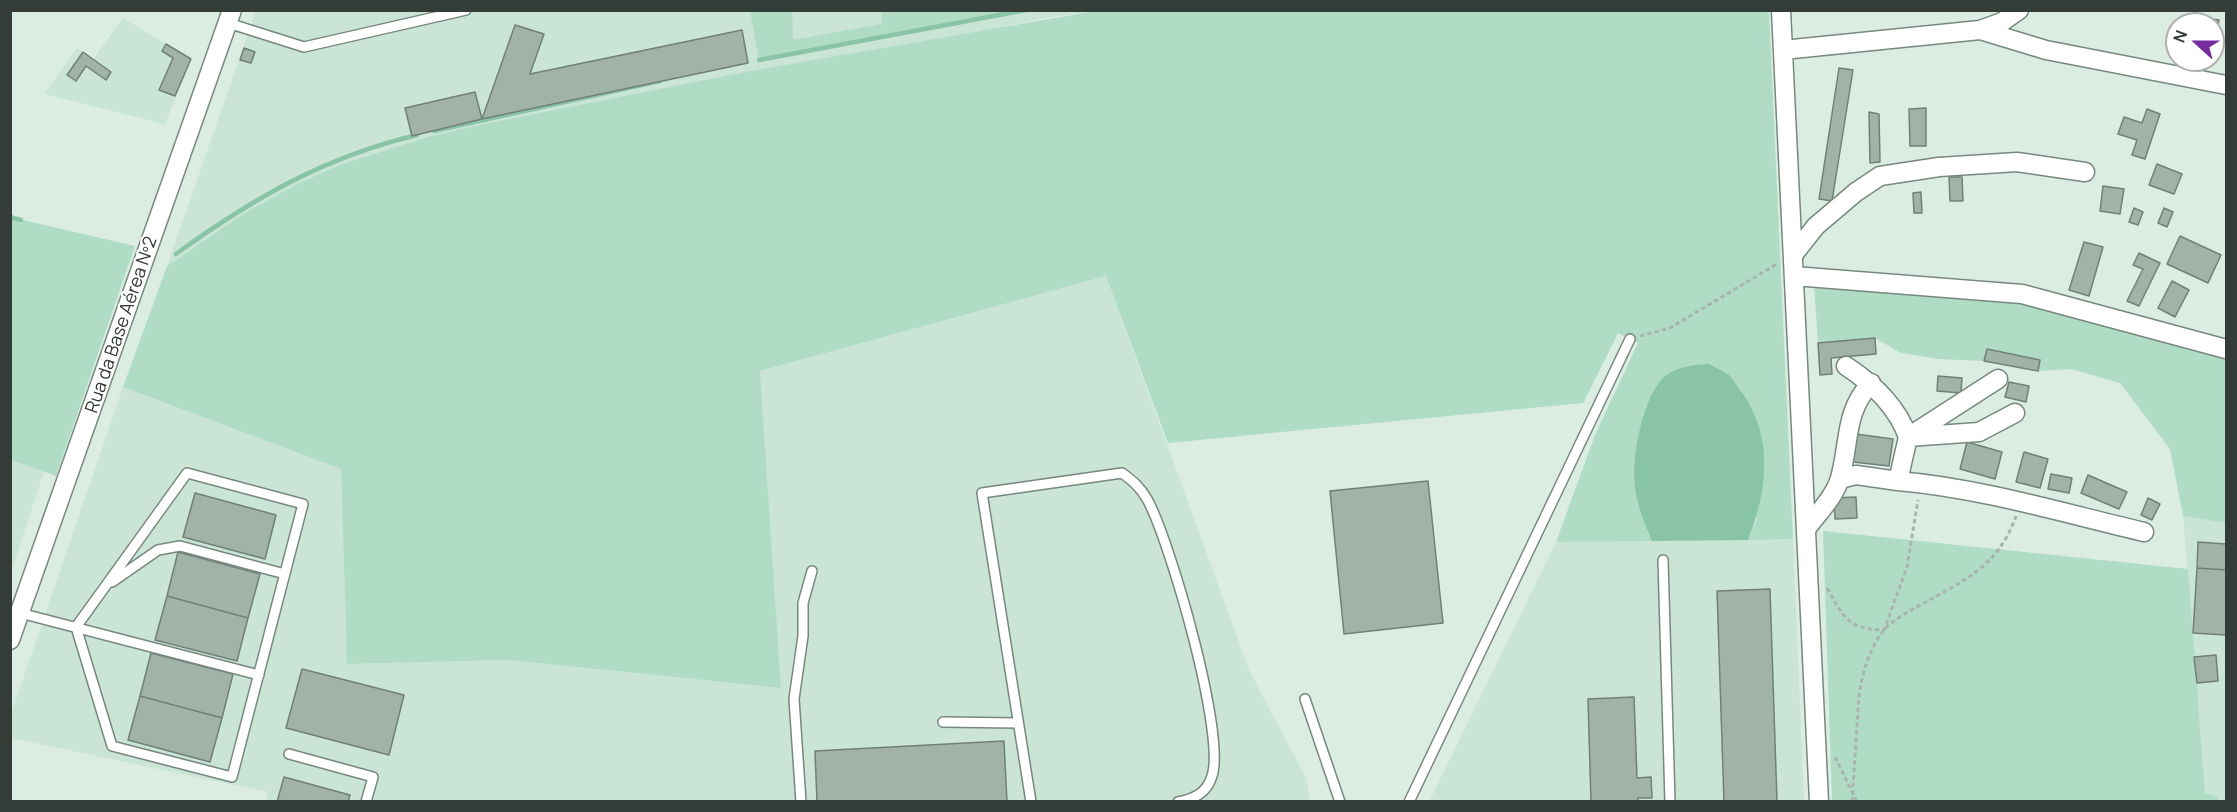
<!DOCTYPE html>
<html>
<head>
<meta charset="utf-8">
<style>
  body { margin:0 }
  #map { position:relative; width:2237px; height:812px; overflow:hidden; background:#dbede3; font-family:Manrope,sans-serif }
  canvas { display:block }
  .frame { position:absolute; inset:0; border:12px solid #343c38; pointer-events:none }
  .north { position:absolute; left:2165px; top:12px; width:60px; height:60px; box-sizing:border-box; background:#fff; border:2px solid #aeb1af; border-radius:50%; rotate:291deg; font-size:16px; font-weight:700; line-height:24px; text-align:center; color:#343c38 }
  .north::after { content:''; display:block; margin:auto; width:21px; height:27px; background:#772b9d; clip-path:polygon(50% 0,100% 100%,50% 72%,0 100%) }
</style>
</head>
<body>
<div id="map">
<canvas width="2237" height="812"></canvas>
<div class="frame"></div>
<div class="north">N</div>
</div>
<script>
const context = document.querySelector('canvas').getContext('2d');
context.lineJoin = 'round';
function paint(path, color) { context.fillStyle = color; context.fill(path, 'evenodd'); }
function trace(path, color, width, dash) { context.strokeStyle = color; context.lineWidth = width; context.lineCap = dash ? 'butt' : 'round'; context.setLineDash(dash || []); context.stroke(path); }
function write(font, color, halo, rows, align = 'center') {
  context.font = font + ' Manrope,sans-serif'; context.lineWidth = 4.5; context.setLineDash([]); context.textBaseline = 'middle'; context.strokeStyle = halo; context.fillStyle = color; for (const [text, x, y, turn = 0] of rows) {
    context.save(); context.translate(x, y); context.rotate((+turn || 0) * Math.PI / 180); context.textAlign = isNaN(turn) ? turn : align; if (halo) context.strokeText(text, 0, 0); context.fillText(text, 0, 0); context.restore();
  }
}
paint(new Path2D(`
  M256,11H1095L1045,18L340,165L297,184L245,214L167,266Z
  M123,18L191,59L165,124L44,94L77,48L93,59Z
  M1106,276L1249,670L1306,778L1310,801H266L268,792L11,738V714L123,387L341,469L347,664L509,660L781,688L760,371Z
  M11,460L44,472L11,572Z
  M2183,516L2226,523V801H2206Z
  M1793,539L1804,801L1429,802L1556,542Z`), '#cae4d6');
paint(new Path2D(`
  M750,11H792L793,40L882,24L881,11H1026L759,60Z
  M1095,11H1769L1793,539L1748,540L1757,518L1644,414C1635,462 1630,496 1652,541L1556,542L1595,435L1638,343L1618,333L1583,403L1168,443L1106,276L760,371L781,688L509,660L347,664L341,469L123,387L167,266L245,213L297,184L340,165L431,136L479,125L751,71Z
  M10,217L135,246L56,476L11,460Z
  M1814,285L2022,294L2226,349V523L2183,516L2170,449L2120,383L2071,369L2038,371L2040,360L1987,349L1984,361L1939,359L1901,353L1875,338L1818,343Z
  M1823,531L2188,569L2205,793L2218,797V801H1832Z`), '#b0dcc5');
paint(new Path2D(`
  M1709,364C1715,367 1723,371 1729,375C1734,380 1738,388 1743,394C1774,438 1767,492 1748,540L1652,541C1644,523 1638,507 1635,488C1631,458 1642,403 1661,380C1673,367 1692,365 1709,364Z`), '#89c4a6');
trace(new Path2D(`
  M759,60L1026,10
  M434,131L660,81
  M10,217L21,220
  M176,254C252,199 324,157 417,135`), '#89c4a6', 4.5);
const building = new Path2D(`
  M2190,16L2219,20L2215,45L2213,24H2189Z
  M515,25L544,34L530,74L742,30L748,63L482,119Z
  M166,44L191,59L175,96L159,90L173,58L162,51Z
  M244,48L255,52L251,63L240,60Z
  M83,52L111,72L106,80L86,66L76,81L67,75Z
  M1839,68L1853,70L1832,201L1819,199Z
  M475,92L482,119L412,136L405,108Z
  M1926,108V146H1910L1909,109Z
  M2147,109L2160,114L2145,159L2132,155L2137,140L2118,134L2124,117L2142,123Z
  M1869,112L1879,114L1880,162L1870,163Z
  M2157,164L2182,174L2174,194L2149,185Z
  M1949,177H1962L1963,201H1950Z
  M2103,186L2124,189L2120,214L2100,211Z
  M1921,192L1922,213H1914L1913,193Z
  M2134,208L2143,212L2138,225L2129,222Z
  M2164,208L2173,212L2167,227L2158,223Z
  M2180,236L2221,255L2208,283L2167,264Z
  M2084,242L2103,247L2089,296L2069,290Z
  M2139,253L2160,263L2139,306L2127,301L2143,269L2133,265Z
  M2172,281L2189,290L2175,317L2158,308Z
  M1875,338L1876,354L1831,358L1832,374L1820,375L1818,343Z
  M1987,349L2040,360L2038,371L1984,361Z
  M1938,376L1962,378L1961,393L1937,391Z
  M2009,382L2029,386L2026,402L2005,397Z
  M1856,434L1893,439L1889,466L1853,462Z
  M1967,442L2002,452L1995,479L1960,469Z
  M2024,452L2048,459L2040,488L2016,482Z
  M2051,474L2072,478L2069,493L2048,489Z
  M2088,475L2127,492L2119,509L2081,493Z
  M1428,481L1443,623L1344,634L1330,491Z
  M195,493L276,515L265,559L183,537Z
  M1856,497L1857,518L1835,519L1834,498Z
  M2148,498L2160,504L2152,520L2141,515Z
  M2198,542L2226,544V570L2197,568Z
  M178,552L260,574L248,618L167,596Z
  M2197,568L2226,570V635L2193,633Z
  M1770,589L1777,802H1724L1717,591Z
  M167,596L248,618L237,661L155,640Z
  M151,653L233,674L222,718L140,696Z
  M2216,655L2218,681L2197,683L2194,657Z
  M302,669L404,695L389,755L286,728Z
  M140,696L222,718L210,762L128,740Z
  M1634,697L1637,778L1651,777L1652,798H1638V802H1591L1588,699Z
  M1004,741L1007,802H817L815,751Z
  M284,777L350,795L348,802H277Z`);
paint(building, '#a1b2a9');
trace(building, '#708077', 1.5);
const service = new Path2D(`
  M228,23L304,47L466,10
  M187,473L303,504L232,777L112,746L76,627Z
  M1663,560L1670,802
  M112,582L158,550L180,546L285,574
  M20,613L259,675
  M1305,699L1340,802
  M943,722L1018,723
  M289,754L373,777L366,802
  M801,802L794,699L803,636V603L812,571
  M1031,802L982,493L1122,473C1133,481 1140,487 1147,499C1170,540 1226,735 1212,776C1207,793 1194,799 1178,802
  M1409,802L1630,339`);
const minor = new Path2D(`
  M1781,10L1819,802
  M1980,30L2046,50L2226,85
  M1783,50L1980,30L2002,22L2019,10
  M1793,255L1816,226L1856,192L1880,176L1939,167L2017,162L2085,172
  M1794,276L2022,294L2226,349
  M1846,366C1872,383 1897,406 1908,437L1979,432L2015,413
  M1998,379L1908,437L1898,481C1980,488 2063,513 2144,532
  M1840,479L1856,475L1898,481
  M1807,528C1818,513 1835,496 1840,478C1850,442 1844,412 1871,383
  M10,640L232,10`);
trace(service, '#77887e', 12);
trace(minor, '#77887e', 21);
trace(new Path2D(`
  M1640,336L1670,328L1777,264
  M1827,588C1844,618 1848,629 1884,630L1907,567L1918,500
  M1835,757L1857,802
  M1852,802L1859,696C1862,673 1869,650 1883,631C1892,621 1905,613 1917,607C1961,582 1998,568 2016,516`), '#a6b5ad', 3, [4.5, 3]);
trace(service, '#fff', 9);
trace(minor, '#fff', 18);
write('18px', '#343c38', '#fff', [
  ["Rua da Base Aérea Nº2",122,325,-71]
]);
</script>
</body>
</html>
